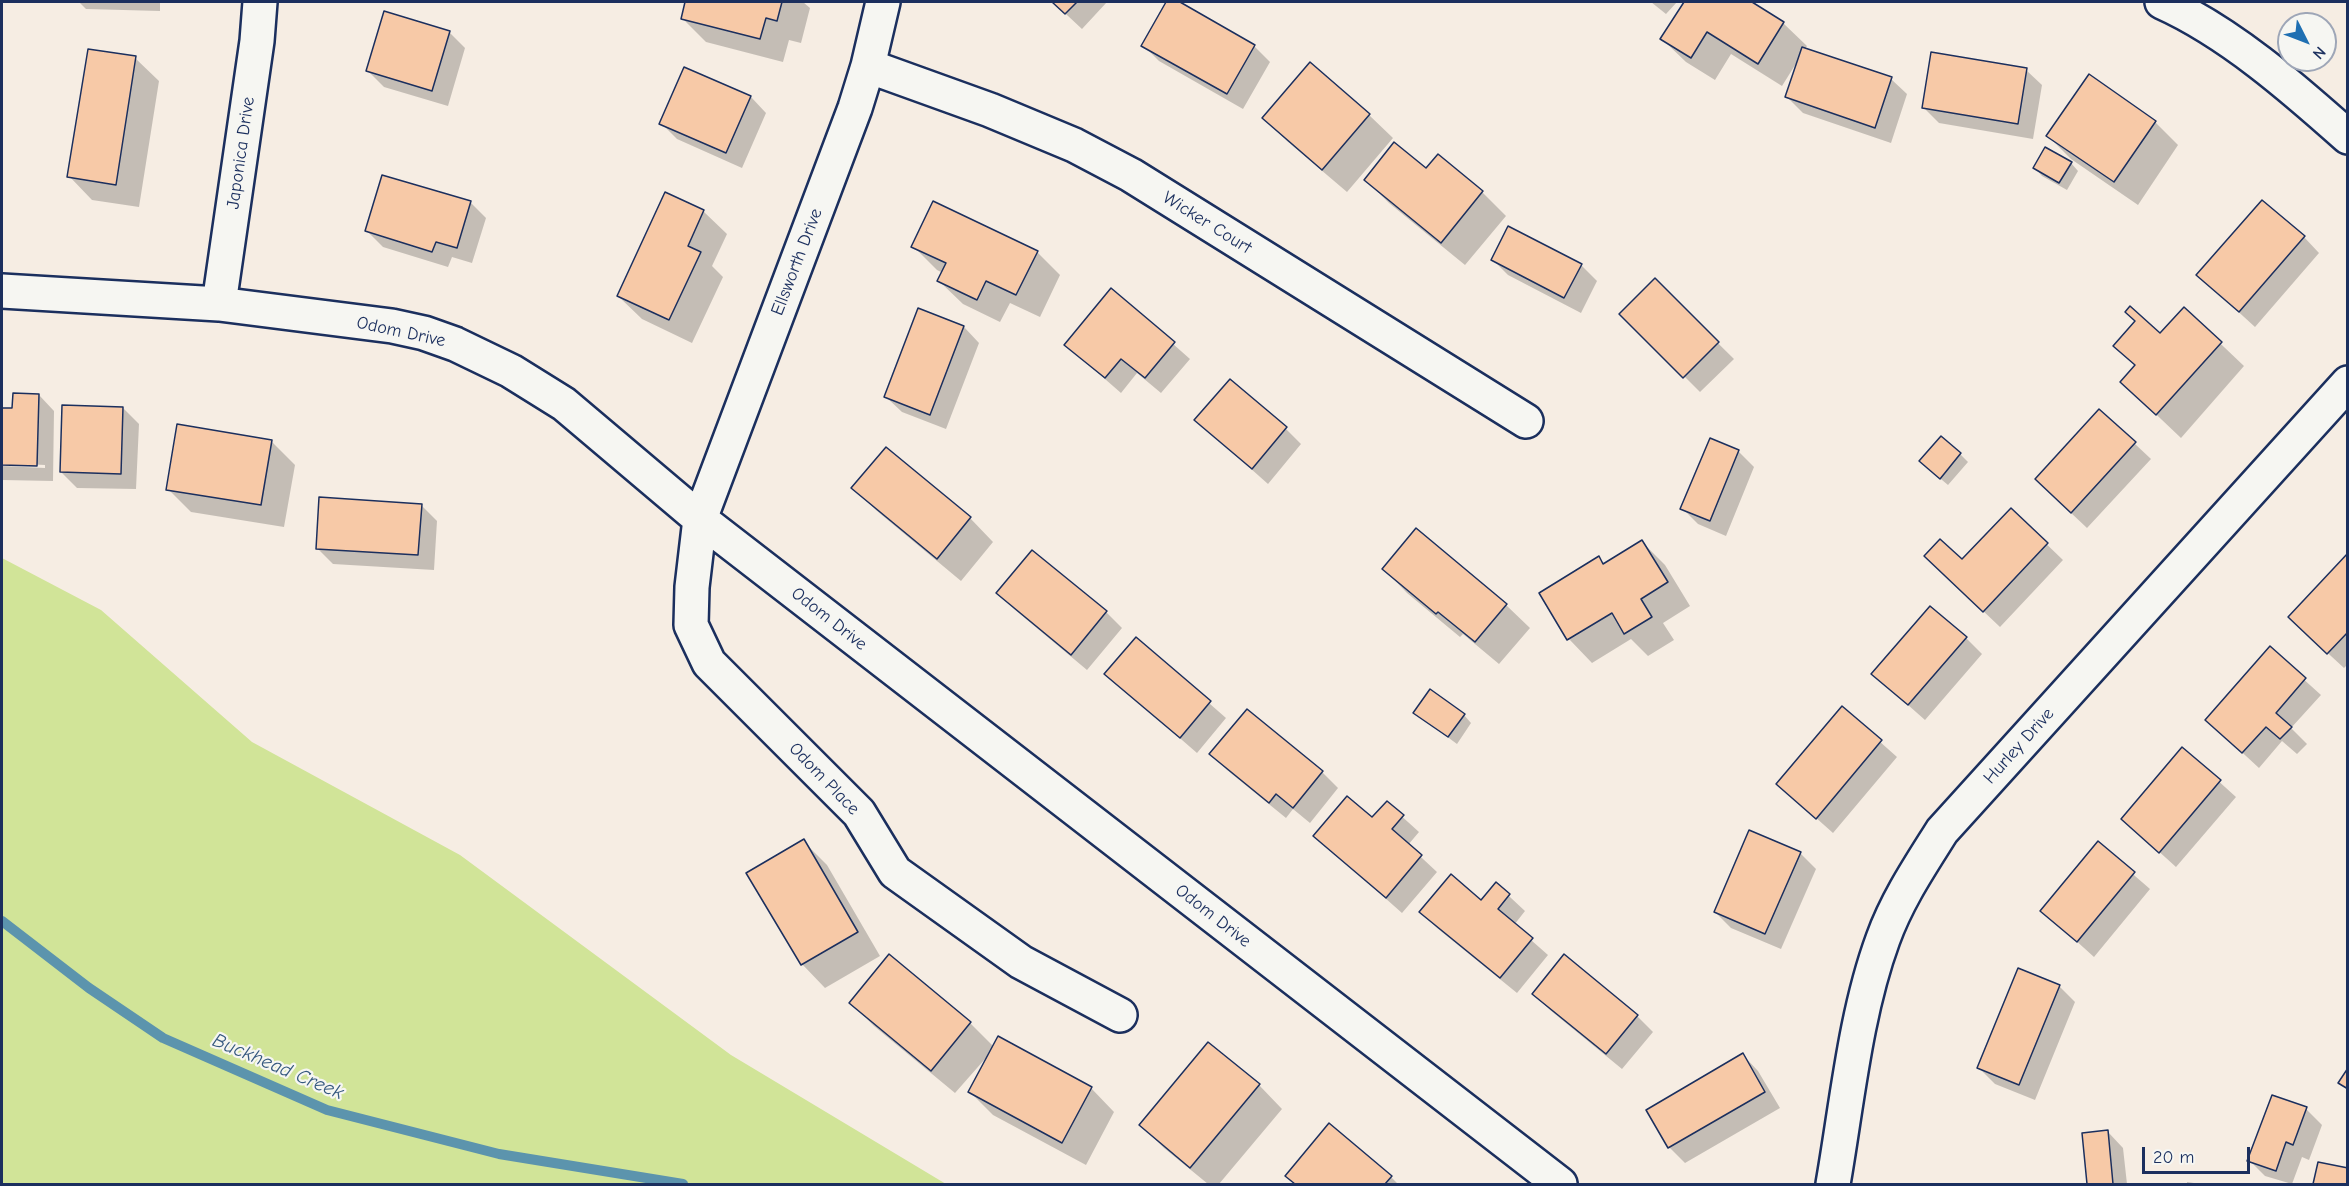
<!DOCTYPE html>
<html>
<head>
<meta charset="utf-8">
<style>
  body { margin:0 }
  #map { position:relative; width:2349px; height:1186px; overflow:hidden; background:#f6ede3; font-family:"Comic Neue",sans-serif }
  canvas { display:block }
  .frame { position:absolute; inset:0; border:3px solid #1b2f5e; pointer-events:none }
  .north { position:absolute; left:2277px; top:12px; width:60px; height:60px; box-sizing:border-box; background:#f6f6f2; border:2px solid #9ea6b7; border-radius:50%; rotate:132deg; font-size:16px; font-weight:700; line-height:24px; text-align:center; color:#1b2f5e }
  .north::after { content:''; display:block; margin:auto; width:21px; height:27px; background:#1f6fb2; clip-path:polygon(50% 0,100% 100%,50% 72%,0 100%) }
  .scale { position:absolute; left:2142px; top:1147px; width:108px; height:27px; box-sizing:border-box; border:3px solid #1b2f5e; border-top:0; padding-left:8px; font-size:18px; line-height:21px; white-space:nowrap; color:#1b2f5e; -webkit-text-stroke:4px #f6f6f2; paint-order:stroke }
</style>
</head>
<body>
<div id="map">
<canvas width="2349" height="1186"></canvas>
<div class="frame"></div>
<div class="north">N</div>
<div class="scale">20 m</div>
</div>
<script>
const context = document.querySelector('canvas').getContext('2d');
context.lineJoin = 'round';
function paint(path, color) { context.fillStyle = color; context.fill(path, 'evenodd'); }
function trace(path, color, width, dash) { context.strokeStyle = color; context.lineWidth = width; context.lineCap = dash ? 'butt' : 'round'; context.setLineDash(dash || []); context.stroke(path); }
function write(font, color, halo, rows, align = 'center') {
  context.font = font + ' "Comic Neue",sans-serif'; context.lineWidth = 4.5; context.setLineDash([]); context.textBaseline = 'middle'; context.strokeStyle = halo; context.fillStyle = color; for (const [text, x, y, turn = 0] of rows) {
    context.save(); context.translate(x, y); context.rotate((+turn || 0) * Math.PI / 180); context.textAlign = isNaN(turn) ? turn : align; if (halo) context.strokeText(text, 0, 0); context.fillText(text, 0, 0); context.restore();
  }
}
paint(new Path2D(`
  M2,558L101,610L252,742L460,855L731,1055L946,1184H2Z`), '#d1e498');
paint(new Path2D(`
  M79,2H160V11L86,9Z
  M687,2H803L810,8L801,43L789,40L783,62L706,42L682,18Z
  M1053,2H1107L1082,29Z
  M1168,2H1177L1254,46L1270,62L1243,109L1159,61L1143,45Z
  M1651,2H1677L1666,14Z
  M1685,2H1749L1783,23L1807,46L1805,49L1891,79L1907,94L1891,143L1803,113L1787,97L1797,62L1782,86L1731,54L1715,80L1686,62L1662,39Z
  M449,32L465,48L448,106L384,87L368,71Z
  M135,58L159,81L139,207L92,200L69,176Z
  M685,69L751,97L766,113L742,168L677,139L661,123Z
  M2026,70L2042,85L2033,139L1939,123L1923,107Z
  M1369,115L1393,138L1347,192L1287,141L1264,118Z
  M2155,122L2178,145L2138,205L2071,159L2048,136Z
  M1438,156L1482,192L1506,216L1465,265L1389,203L1366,180L1426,170Z
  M2071,163L2078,171L2067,190L2042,176L2035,168Z
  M470,202L486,218L472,263L452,257L448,267L383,247L367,231Z
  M703,211L727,234L712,266L723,277L692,343L642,319L618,296Z
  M2304,237L2319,253L2255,327L2198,275Z
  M913,246L1037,252L1060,275L1040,317L1010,303L1000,322L963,304L939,281L943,273L937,270Z
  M1492,259L1581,265L1597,281L1581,313L1508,275Z
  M1655,281L1734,359L1700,392L1622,314Z
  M1112,290L1190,359L1161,393L1137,373L1121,393L1066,345Z
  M2184,309L2244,366L2181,438L2122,382L2136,366L2115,345L2160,335Z
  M964,327L979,343L946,429L902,412L886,397Z
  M39,395L54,411L53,481L2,480V466L45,468V465L2,463V409H14Z
  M123,408L139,424L136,489L77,488L61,472Z
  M2100,411L2151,459L2087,528L2052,495Z
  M1196,420L1286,429L1301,444L1268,484Z
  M1711,440L1738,451L1754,467L1726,536L1698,524L1682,508Z
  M271,441L295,465L284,527L191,512L168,489Z
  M1960,454L1968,462L1948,485L1929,469Z
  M853,488L970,518L993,542L961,581L877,511Z
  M421,505L437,521L434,570L333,564L317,548Z
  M2011,510L2063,560L2000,627L1942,572L1963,561Z
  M1642,542L1665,565L1690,606L1663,623L1674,640L1648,656L1631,639L1592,663L1569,639L1541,593L1599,558L1605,564Z
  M2348,555V664L2344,668L2306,633Z
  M1384,569L1506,605L1530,628L1499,664L1463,634L1460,637L1407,593Z
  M998,593L1106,612L1122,628L1087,670L1014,609Z
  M1966,638L1982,654L1925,720L1873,674Z
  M1136,639L1226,718L1197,753L1106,674Z
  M2270,649L2321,695L2291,728L2307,744L2297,754L2282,741L2259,768L2207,720Z
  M1842,708L1897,757L1833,833L1778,784Z
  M1247,711L1322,772L1338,788L1310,823L1293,809L1286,818L1227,770L1211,754Z
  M1415,713L1464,715L1471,723L1457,744Z
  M2183,749L2236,797L2176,867L2123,819Z
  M1387,803L1419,832L1408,845L1437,872L1402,913L1315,836L1373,819Z
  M803,841L827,865L880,956L825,988L802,964Z
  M2098,844L2150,889L2094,957L2042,910Z
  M1800,853L1816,869L1781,949L1731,928L1715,912Z
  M1496,884L1525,911L1514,925L1548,955L1517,993L1437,928L1421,912L1481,902Z
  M2059,986L2075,1002L2035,1100L1995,1084L1979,1068Z
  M1534,994L1637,1016L1653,1032L1622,1069L1550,1010Z
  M851,1003L970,1023L994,1047L1091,1088L1114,1112L1086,1165L993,1115L969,1091L992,1051L955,1093L874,1026Z
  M1743,1055L1758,1071L1780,1108L1685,1163L1669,1147Z
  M1259,1085L1282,1109L1219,1184H1208L1164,1148L1141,1125Z
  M2306,1109L2322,1125L2309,1160L2302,1157L2292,1184L2265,1176L2249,1160Z
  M2108,1132L2123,1148L2127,1184H2088L2084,1134Z
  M1287,1176L1391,1177L1398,1184H1296Z
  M2187,1182L2201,1184H2187Z`), '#0003');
trace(new Path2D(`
  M2,921L89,988L163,1038L327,1110L499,1154L683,1184`), '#5c94ad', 10);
const building = new Path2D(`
  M685,2H782L777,21L766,18L760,39L681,19Z
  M1052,2H1077L1065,14Z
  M1166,2H1180L1255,45L1227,94L1141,46Z
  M1684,2H1752L1784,22L1758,64L1707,32L1691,58L1660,39Z
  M384,11L450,31L432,91L366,71Z
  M1802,47L1892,77L1875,128L1785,97Z
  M88,49L136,56L116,185L67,177Z
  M1931,52L2027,68L2018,124L1922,108Z
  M1310,62L1370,114L1322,170L1262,118Z
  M684,67L751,96L726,153L659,124Z
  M2089,74L2156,121L2114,182L2046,136Z
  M1394,142L1426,168L1438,154L1483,191L1441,243L1364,180Z
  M2045,147L2072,162L2059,183L2033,168Z
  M382,175L471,201L457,248L436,242L432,252L365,231Z
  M665,192L704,210L688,246L701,252L669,320L617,296Z
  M2262,200L2305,236L2239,312L2196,275Z
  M933,201L1038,251L1016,295L986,281L977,300L937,281L946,263L911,247Z
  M1508,226L1582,264L1564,298L1491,260Z
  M1655,278L1719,342L1683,378L1619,314Z
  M1111,288L1175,342L1145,378L1121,359L1105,378L1064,345Z
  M2130,306L2160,333L2184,307L2222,342L2156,415L2120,382L2135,365L2113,346L2135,321L2125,312Z
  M918,308L964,326L930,415L884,397Z
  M1230,379L1287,427L1252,469L1194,420Z
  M13,393L39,394L37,466L2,465V408H12Z
  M62,405L123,407L121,474L60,472Z
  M2099,409L2136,442L2071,513L2035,479Z
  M177,424L272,440L261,505L166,490Z
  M1941,436L1961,453L1940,479L1919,461Z
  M1710,438L1739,450L1710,521L1680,509Z
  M886,447L971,517L937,559L851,488Z
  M319,497L422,504L418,555L316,549Z
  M2011,508L2048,543L1983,612L1924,556L1940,539L1962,559Z
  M1416,528L1507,604L1475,642L1438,612L1436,614L1382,569Z
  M1642,540L1668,582L1641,599L1652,617L1624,634L1612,613L1567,640L1539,593L1599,556L1603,564Z
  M1032,550L1107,611L1071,655L996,593Z
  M2348,553V632L2327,654L2288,617Z
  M1930,606L1967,637L1908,705L1871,674Z
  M1136,637L1211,701L1180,738L1104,674Z
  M2270,646L2306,678L2276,713L2292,727L2280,739L2266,727L2242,753L2205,720Z
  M1430,689L1465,714L1448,737L1413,713Z
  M1842,706L1882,740L1816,819L1776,784Z
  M1247,709L1323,771L1293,808L1276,794L1269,803L1209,754Z
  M2182,747L2221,780L2159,853L2121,819Z
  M1347,796L1372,817L1387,801L1404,815L1392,829L1422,855L1386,898L1313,836Z
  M1749,830L1801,852L1765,934L1714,912Z
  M804,839L858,932L801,965L746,873Z
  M2098,841L2135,872L2077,942L2040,911Z
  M1451,874L1481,900L1496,882L1510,894L1498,909L1533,938L1500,978L1419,912Z
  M889,954L971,1022L931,1071L849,1003Z
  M1564,954L1638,1015L1606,1054L1532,994Z
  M2018,968L2060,985L2019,1085L1977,1068Z
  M998,1036L1092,1087L1062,1143L968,1092Z
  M1208,1042L1260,1084L1190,1168L1139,1125Z
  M1743,1053L1765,1092L1668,1148L1646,1110Z
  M2348,1068V1089L2338,1083Z
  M2272,1095L2307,1107L2293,1145L2286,1142L2276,1171L2247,1161Z
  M1329,1123L1392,1176L1385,1184H1295L1285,1176Z
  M2108,1130L2113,1184H2087L2082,1133Z
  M2318,1162L2348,1168V1184H2313Z`);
paint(building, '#f7c9a7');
trace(building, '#1b2f5e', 1.5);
const minor = new Path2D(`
  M883,2L868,66L855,108L700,519L692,587L691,625L709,663L859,813L895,872L1021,962L1120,1015
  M2162,2C2229,32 2293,88 2348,137
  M868,66L990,110L1074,145L1131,175L1526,421
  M2,291L219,304L392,326L424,333L455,344L511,371L564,404L700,519L1560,1184
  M219,304L257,41L260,2
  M1833,1184C1847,1104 1855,1015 1883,939C1897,900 1920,866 1942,831L2348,383`);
trace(minor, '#1b2f5e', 38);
trace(minor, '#f6f6f2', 33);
write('18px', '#1b2f5e', '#f6f6f2', [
  ["Japonica Drive",241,153,-82],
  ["Wicker Court",1207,223,32],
  ["Ellsworth Drive",797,262,-69],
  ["Odom Drive",401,332,12],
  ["Odom Drive",829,619,38],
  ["Hurley Drive",2019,746,-48],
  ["Odom Place",824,779,46],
  ["Odom Drive",1213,916,38]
]);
write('italic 20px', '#36597f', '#f6f6f2', [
  ["Buckhead Creek",278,1067,23]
]);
</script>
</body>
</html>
